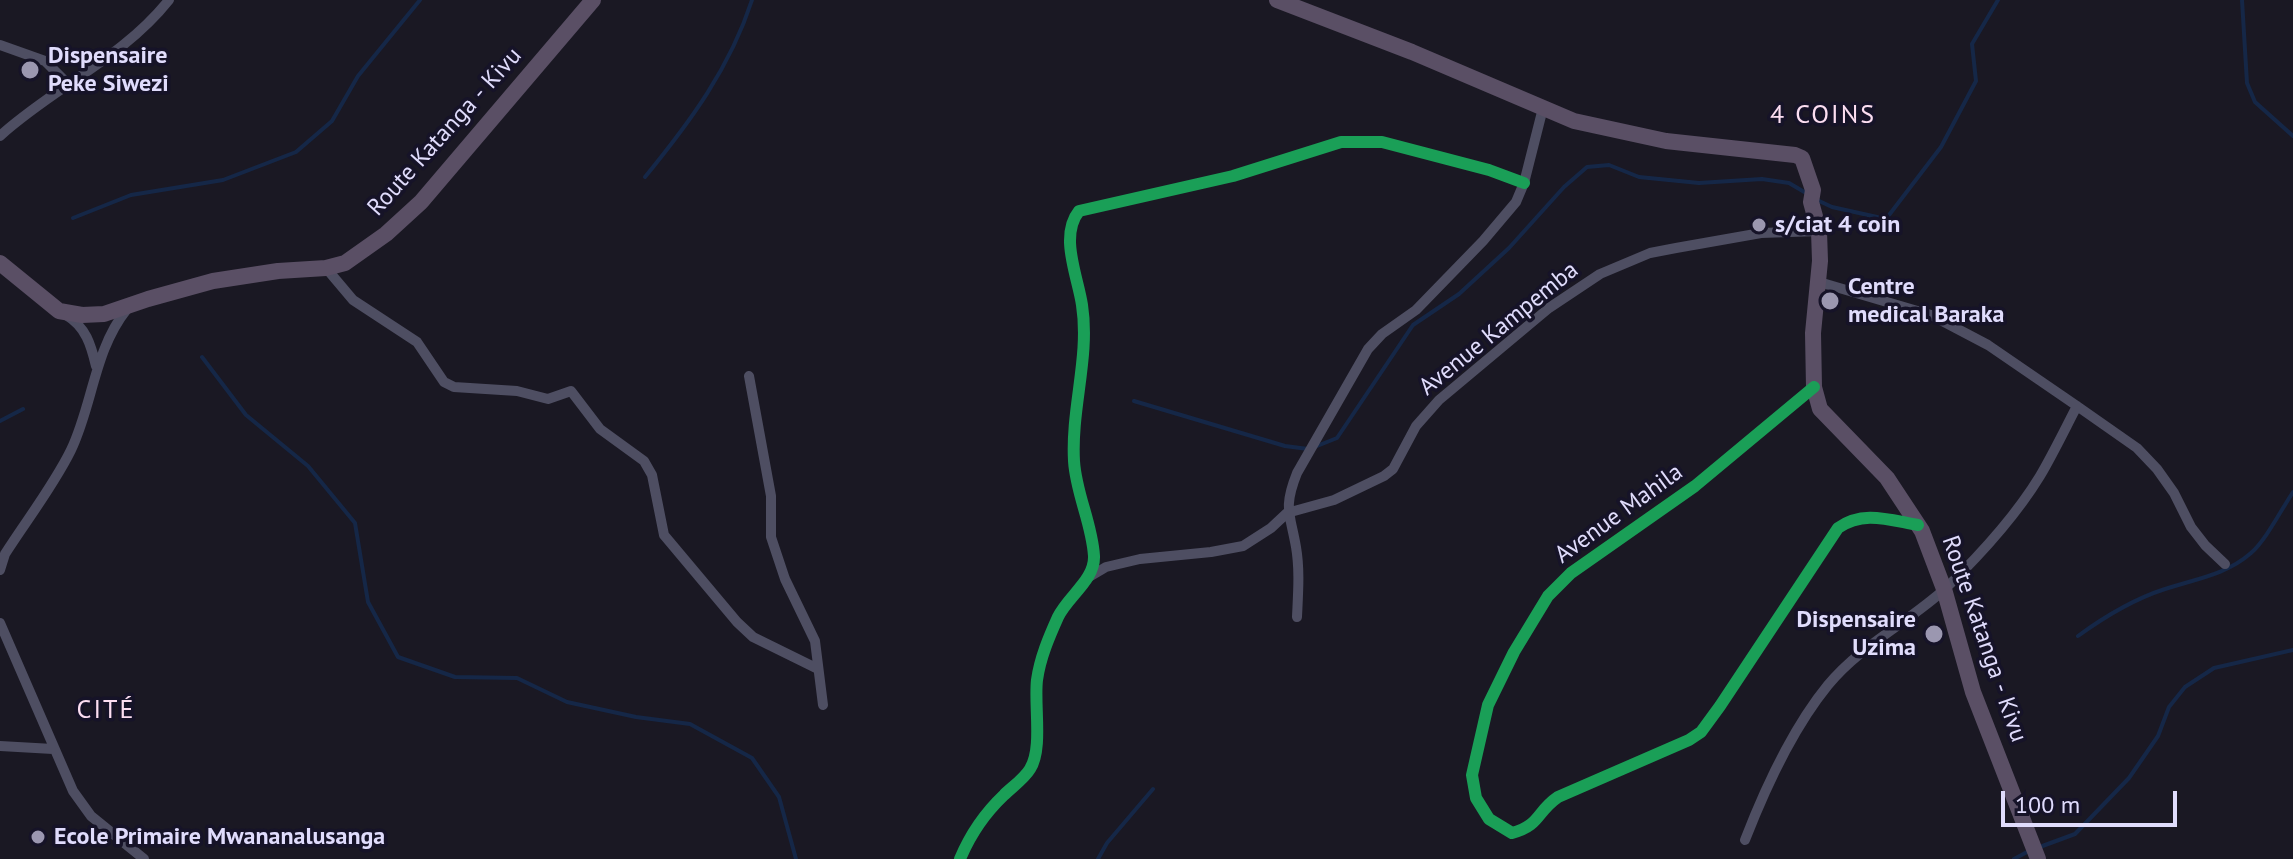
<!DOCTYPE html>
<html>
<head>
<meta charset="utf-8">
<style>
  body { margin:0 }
  #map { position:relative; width:2293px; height:859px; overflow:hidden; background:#1a1823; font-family:"PT Sans",sans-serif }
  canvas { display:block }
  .scale { position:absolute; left:2001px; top:791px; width:176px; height:36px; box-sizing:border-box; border:4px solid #e0dcfc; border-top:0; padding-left:10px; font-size:24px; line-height:28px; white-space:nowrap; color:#e0dcfc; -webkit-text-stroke:6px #161328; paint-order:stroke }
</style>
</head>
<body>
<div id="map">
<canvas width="2293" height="859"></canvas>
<div class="scale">100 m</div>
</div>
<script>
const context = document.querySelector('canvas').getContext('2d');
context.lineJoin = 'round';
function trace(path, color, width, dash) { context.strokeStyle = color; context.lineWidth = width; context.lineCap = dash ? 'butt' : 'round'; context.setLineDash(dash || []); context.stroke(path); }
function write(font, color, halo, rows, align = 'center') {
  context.font = font + ' "PT Sans",sans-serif'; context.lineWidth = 7; context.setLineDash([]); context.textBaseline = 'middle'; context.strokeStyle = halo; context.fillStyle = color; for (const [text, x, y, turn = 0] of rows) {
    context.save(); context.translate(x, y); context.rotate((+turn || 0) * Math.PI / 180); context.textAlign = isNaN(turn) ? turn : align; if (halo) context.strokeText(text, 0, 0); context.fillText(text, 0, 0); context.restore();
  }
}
trace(new Path2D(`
  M2242,0L2247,83L2255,102L2293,136
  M645,177C690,122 730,68 752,0
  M1817,200L1832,207L1886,219L1941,147L1976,81L1972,44L1998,0
  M73,218L131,195L223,180L296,152L332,121L358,76L420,0
  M202,357L246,415L308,466L355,523L368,602L398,657L455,677L517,678L567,702L636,717L690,724L752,758L779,797L796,859
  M1134,401L1285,446L1308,449
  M0,421L23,409
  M1317,446L1337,438L1413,325L1459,294L1509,248L1564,187L1587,167L1609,165L1639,177L1699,183L1762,179L1789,183L1806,193
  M2078,636C2104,617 2134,599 2165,589C2195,579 2226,575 2251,553C2266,540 2281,510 2293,492
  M2037,848L2075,834L2129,778L2158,736L2169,707L2185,687L2214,668L2293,650
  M1098,859L1107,843L1153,789
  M2014,859L2029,851`), '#152747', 4);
trace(new Path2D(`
  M0,45L45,61L68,84
  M0,136C54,87 123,58 169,0
  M326,268L353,300L417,342L444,382L454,387L517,391L548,399L571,391L600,429L644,461L652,475L664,535L737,622L753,637L818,669
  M1819,282L1931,315L1988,345L2077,406L2137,448L2157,469L2174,493L2191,527L2205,545L2225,564
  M66,315C86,327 91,345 96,366
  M749,376L771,496V537L785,579L815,641L823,705
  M1814,387L1695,486L1571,573L1548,596L1514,652L1488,705L1472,775L1476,798L1489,819L1512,833C1541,825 1536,812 1558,797L1689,740L1701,732L1720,706L1838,528C1863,510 1889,520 1918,525
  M0,570L5,554C26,521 54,485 71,450C93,404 94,350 127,309
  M1089,577L1106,567L1140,559L1211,552L1243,546L1271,528L1287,513L1334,500L1384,476L1393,469L1416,426L1439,400L1549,308L1600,274L1650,253L1676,248L1761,233L1819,231
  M1297,617C1298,594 1300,570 1296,547C1290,513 1283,508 1297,473L1368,349L1382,334L1416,310L1483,241L1516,202L1524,183L1543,108
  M0,623L73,791L91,816L144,859
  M0,746L53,749
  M1745,840C1766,786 1792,729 1828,685C1861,645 1909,622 1946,588C1980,555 2015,517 2040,476C2053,454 2065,429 2077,406
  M960,859C970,835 985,813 1004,795C1012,787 1024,779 1030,769C1043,749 1034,705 1037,680C1040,658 1049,637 1058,617C1068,596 1095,580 1094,556C1092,523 1076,494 1074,461C1071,408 1090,357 1082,305C1078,277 1059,236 1079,211L1233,176L1341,142H1382L1489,170L1524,183`), '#4e4e62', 10);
trace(new Path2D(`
  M1277,0L1412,52L1574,121L1666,141L1795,155L1802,158L1813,190L1811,202L1819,231L1820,261L1813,333L1814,387L1820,409L1887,478L1922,531L1944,589L1973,692L2038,859
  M0,263L59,311L82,315L104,314L148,299L213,281L278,271L326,268L345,263L386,234L421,202L593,0`), '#5a4f65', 16);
trace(new Path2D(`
  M1814,387L1695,486L1571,573L1548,596L1514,652L1488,705L1472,775L1476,798L1489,819L1512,833C1541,825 1536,812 1558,797L1689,740L1701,732L1720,706L1838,528C1863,510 1889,520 1918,525
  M960,859C970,835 985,813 1004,795C1012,787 1024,779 1030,769C1043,749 1034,705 1037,680C1040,658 1049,637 1058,617C1068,596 1095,580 1094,556C1092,523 1076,494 1074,461C1071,408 1090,357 1082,305C1078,277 1059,236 1079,211L1233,176L1341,142H1382L1489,170L1524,183`), '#1a9f57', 12);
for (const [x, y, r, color] of [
  [30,70,10,"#9b97b0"],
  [1759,225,8,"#9b97b0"],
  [1830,301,10,"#9b97b0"],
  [1934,634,10,"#9b97b0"],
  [38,837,8,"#9b97b0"]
]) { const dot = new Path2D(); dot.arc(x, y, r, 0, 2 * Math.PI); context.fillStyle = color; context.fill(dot); trace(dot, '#161328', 3); }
write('bold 24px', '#e0dcfc', '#161328', [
  ["Dispensaire",48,56],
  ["Peke Siwezi",48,84],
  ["s/ciat 4 coin",1775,225],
  ["Centre",1848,287],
  ["medical Baraka",1848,315],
  ["Dispensaire",1916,620,"right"],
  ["Uzima",1916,648,"right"],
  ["Ecole Primaire Mwananalusanga",54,837]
], 'left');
write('24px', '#e0dcfc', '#161328', [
  ["Route Katanga - Kivu",445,132,-48],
  ["Avenue Kampemba",1499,329,-39],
  ["Avenue Mahila",1619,514,-36],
  ["Route Katanga - Kivu",1984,639,71]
]);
context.letterSpacing = '2px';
write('26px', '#fcdef1', '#161328', [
  ["4 COINS",1823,116],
  ["CITÉ",106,711]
]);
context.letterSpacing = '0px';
</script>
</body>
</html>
